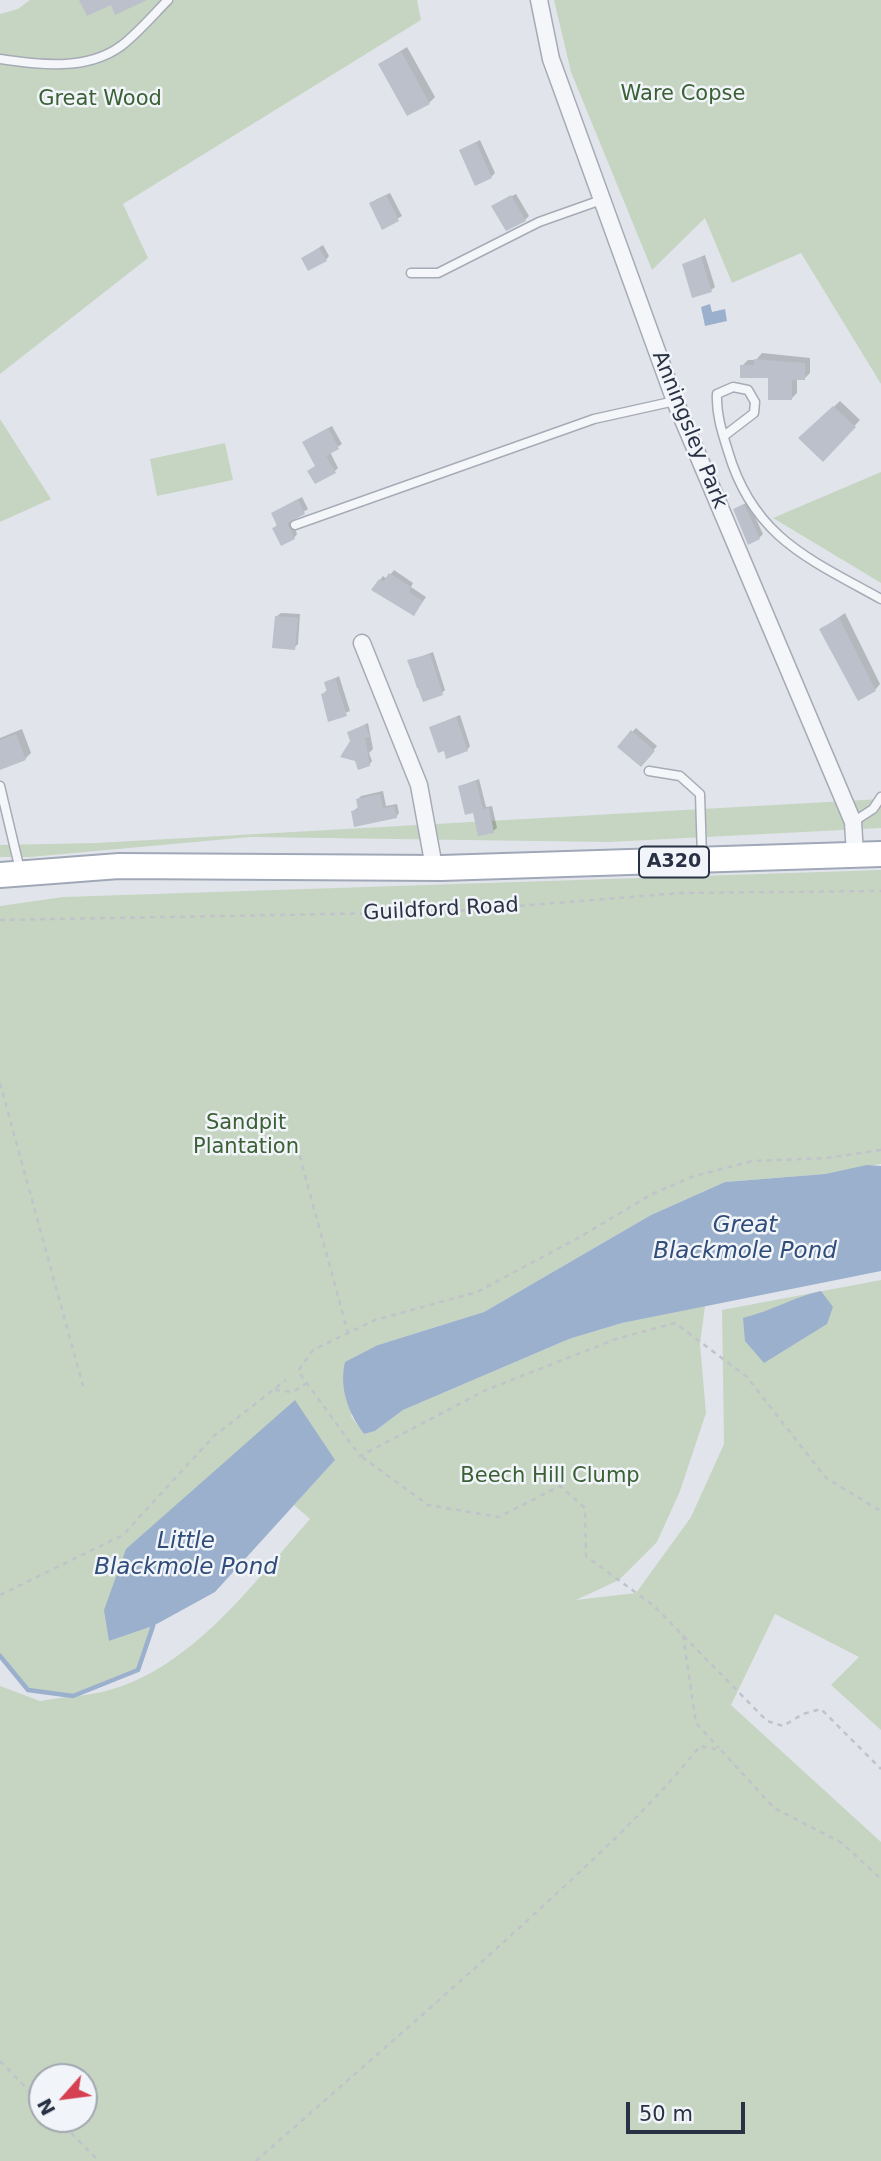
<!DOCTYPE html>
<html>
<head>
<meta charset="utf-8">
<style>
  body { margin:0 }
  #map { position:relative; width:881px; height:2161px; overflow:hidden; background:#e1e5eb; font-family:"DejaVu Sans",sans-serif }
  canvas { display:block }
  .north { position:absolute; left:28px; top:2063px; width:70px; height:70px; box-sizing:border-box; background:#f1f4f8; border:2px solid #a1a6b0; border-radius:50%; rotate:242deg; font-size:19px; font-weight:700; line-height:28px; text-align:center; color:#293144 }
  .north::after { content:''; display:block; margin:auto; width:24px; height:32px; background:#d54150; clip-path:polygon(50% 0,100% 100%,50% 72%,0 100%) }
  .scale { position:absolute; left:626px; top:2102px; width:119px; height:32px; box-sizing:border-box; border:4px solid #293144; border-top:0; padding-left:9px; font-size:21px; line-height:24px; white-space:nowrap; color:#293144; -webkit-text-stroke:5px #f1f4f8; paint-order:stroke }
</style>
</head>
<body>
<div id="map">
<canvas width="881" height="2161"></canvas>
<div class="north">N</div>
<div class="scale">50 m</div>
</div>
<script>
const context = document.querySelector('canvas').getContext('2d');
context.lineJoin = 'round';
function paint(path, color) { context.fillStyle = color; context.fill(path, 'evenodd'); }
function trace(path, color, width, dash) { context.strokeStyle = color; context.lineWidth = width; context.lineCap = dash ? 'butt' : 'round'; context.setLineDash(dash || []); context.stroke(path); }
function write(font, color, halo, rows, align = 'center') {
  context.font = font + ' "DejaVu Sans",sans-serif'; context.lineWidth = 5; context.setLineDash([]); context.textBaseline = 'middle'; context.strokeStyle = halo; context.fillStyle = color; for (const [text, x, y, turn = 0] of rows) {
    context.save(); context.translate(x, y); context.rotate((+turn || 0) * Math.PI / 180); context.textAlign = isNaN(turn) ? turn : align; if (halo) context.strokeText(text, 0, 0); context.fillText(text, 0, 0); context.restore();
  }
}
paint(new Path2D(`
  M30,0H417L421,20L123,204L148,258L0,374V14L18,9Z
  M554,0H881V384L801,253L732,283L705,218L652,270L571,72Z
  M0,419L51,499L0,522Z
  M225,443L233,480L157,496L150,459Z
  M881,472V583L773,518Z
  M881,799V828L609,842L250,837L30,857H0V845L96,843Z
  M881,870V1164L825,1174L725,1182L651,1215L484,1312L378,1345L351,1416L364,1434L375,1431L403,1410L569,1339L622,1323L705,1306L700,1344L706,1413L680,1491L657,1542L619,1580L576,1600L636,1593L691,1517L724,1444L722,1310L881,1280V1730L831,1685L859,1657L775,1614L731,1705L881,1842V2161H0V1686L40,1701L73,1696L28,1690L0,1657V906L63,897ZM335,1460L294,1505L310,1519C248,1589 177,1690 74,1696L138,1670L153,1626L109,1641ZM42,2077H84V2119H42Z`), '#c6d5c2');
paint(new Path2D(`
  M710,304L712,312L725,309L727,321L705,326L701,307Z
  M867,1165L881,1166V1271L622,1323L569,1339L403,1410L375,1431L364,1434C348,1412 339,1388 345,1362L378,1345L484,1312L651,1215L725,1182L825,1174Z
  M821,1291L833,1307L827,1324L764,1363L745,1341L743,1318C771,1311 794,1297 821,1291Z
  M295,1400L335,1460L215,1592L153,1626L109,1641L104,1610L126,1549Z`), '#9bb0cc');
paint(new Path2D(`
  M407,47L435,97L429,103L380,64Z
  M480,140L495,173L491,177L461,150Z
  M390,193L402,216L383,227L375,200Z
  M516,194L529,216L525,220L493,206Z
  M323,245L329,256L326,260L303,258Z
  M705,255L715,287L711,290L684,264Z
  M762,353L810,358V373L804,379L797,378V393L791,399L770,376L742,366L748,360H756Z
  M840,401L860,420L823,459L801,438Z
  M332,426L342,444L330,452L338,468L335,471L317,465L308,439Z
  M302,497L308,509L292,519L297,534L294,538L274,528L278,524L273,513Z
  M748,502L763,534L759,538L735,509Z
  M394,570L413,583L411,587L426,597L417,610L380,580L383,576L387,579Z
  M281,613L300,614L298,644L294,648L277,616Z
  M845,613L880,684L875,690L822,629Z
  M433,652L445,690L442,693L417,688L409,661Z
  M339,676L350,711L329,720L323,694L328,689L326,683Z
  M460,715L470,746L467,750L431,727Z
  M368,723L373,749L369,753L372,761L369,765L349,732Z
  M636,728L657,746L641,765L619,746Z
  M22,729L31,753L25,759L0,768V738Z
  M479,779L486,807L492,806L497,828L493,831L474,811L460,786Z
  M383,791L386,806L397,804L399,813L396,817L353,811L359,807L358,799L361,796Z`), '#0003');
trace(new Path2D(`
  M0,1656L28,1690L73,1696L138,1670L153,1626`), '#9bb0cc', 4.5);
paint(new Path2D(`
  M79,0H147L115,15L111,5L87,16Z
  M401,51L430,104L407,116L378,64Z
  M476,142L492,178L475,186L459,150Z
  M386,195L399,221L382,230L369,203Z
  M511,195L526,221L506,231L491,206Z
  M319,248L327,261L308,271L301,258Z
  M701,257L712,292L692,298L682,264Z
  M754,359L805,363V380H792V400H768V378H740V365H754Z
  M833,406L856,427L823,462L798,438Z
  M328,428L339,449L326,456L336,473L315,484L307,471L315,466L302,442Z
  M298,499L305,514L287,523L295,539L281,546L272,528L277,526L271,513Z
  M744,504L760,539L748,545L733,509Z
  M389,573L411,587L409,592L423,601L414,616L371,590L379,579L383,582Z
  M275,616L298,618L295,650L272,648Z
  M839,618L876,691L858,701L819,629Z
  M430,654L443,695L423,702L407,660Z
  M335,678L347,716L328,722L321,694L327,692L324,682Z
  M456,717L468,751L446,759L444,751L438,753L429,727Z
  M365,725L370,737L365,738L370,766L358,770L355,761L340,757L350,741L347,732Z
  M631,730L655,751L641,767L617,747Z
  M16,734L26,760L0,770V740Z
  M476,781L483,809L489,808L494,833L478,836L473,813L465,815L458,786Z
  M380,794L383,809L394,806L397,818L354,827L351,811L358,810L356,799Z`), '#bbc0cb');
const lane = new Path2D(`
  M0,59C40,65 87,71 121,46C138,33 153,15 168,0
  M411,273H438L539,222L604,199
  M724,436L754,413L755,402L748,390L733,387L717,394C716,414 722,432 728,451C753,537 809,559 881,599
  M295,525L594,419L675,401
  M649,771L680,776L700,794L702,858
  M0,786L20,870
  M853,822L873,809L881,797`);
const street = new Path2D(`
  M539,0L551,59L675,401L853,822L855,854
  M362,643L419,785L434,867`);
const primary = new Path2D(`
  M0,875L119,866L441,868L881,854`);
trace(lane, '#a6abb6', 11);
trace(street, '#a6abb6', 19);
trace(primary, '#a0a8b7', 28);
trace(new Path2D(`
  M0,920L442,912L681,893L881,891
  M0,1083L83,1386
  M297,1146L348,1333
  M881,1150L827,1158L753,1161L694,1176L652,1194L578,1238L477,1292L375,1320L313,1350L298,1371L360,1456L486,1390L616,1339L675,1323L746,1376L826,1478L881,1511
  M275,1390L293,1392L307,1383
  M362,1457L428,1505L499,1517L560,1486L585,1508L586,1556L654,1606L767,1721L783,1726L803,1714L821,1709L881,1769
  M0,1595L123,1535L214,1436L286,1380
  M683,1635L696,1723L719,1748
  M0,2061L42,2104
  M57,2119L99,2161
  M256,2161C352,2076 449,1993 543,1906C598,1855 653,1805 700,1746L721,1750L774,1808L842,1843L881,1879`), '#c0c3ca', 2.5, [5, 5]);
trace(lane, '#f5f6f9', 8);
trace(street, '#f5f6f9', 16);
trace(primary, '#fff', 24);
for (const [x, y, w] of [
  [674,862,70]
]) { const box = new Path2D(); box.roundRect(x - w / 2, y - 15.5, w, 31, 5); context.fillStyle = '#f1f4f8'; context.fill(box); trace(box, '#293144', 2); }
write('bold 19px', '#293144', null, [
  ["A320",674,862]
]);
write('21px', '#3b6035', '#f1f4f8', [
  ["Ware Copse",683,95],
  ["Great Wood",100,100],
  ["Sandpit",246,1124],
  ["Plantation",246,1148],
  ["Beech Hill Clump",550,1477]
]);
write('21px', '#293144', '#f1f4f8', [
  ["Anningsley Park",689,430,68],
  ["Guildford Road",441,910,-3]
]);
write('italic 23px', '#304d7a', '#f1f4f8', [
  ["Great",745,1226],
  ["Blackmole Pond",745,1252],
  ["Little",186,1542],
  ["Blackmole Pond",186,1568]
]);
</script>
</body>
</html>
